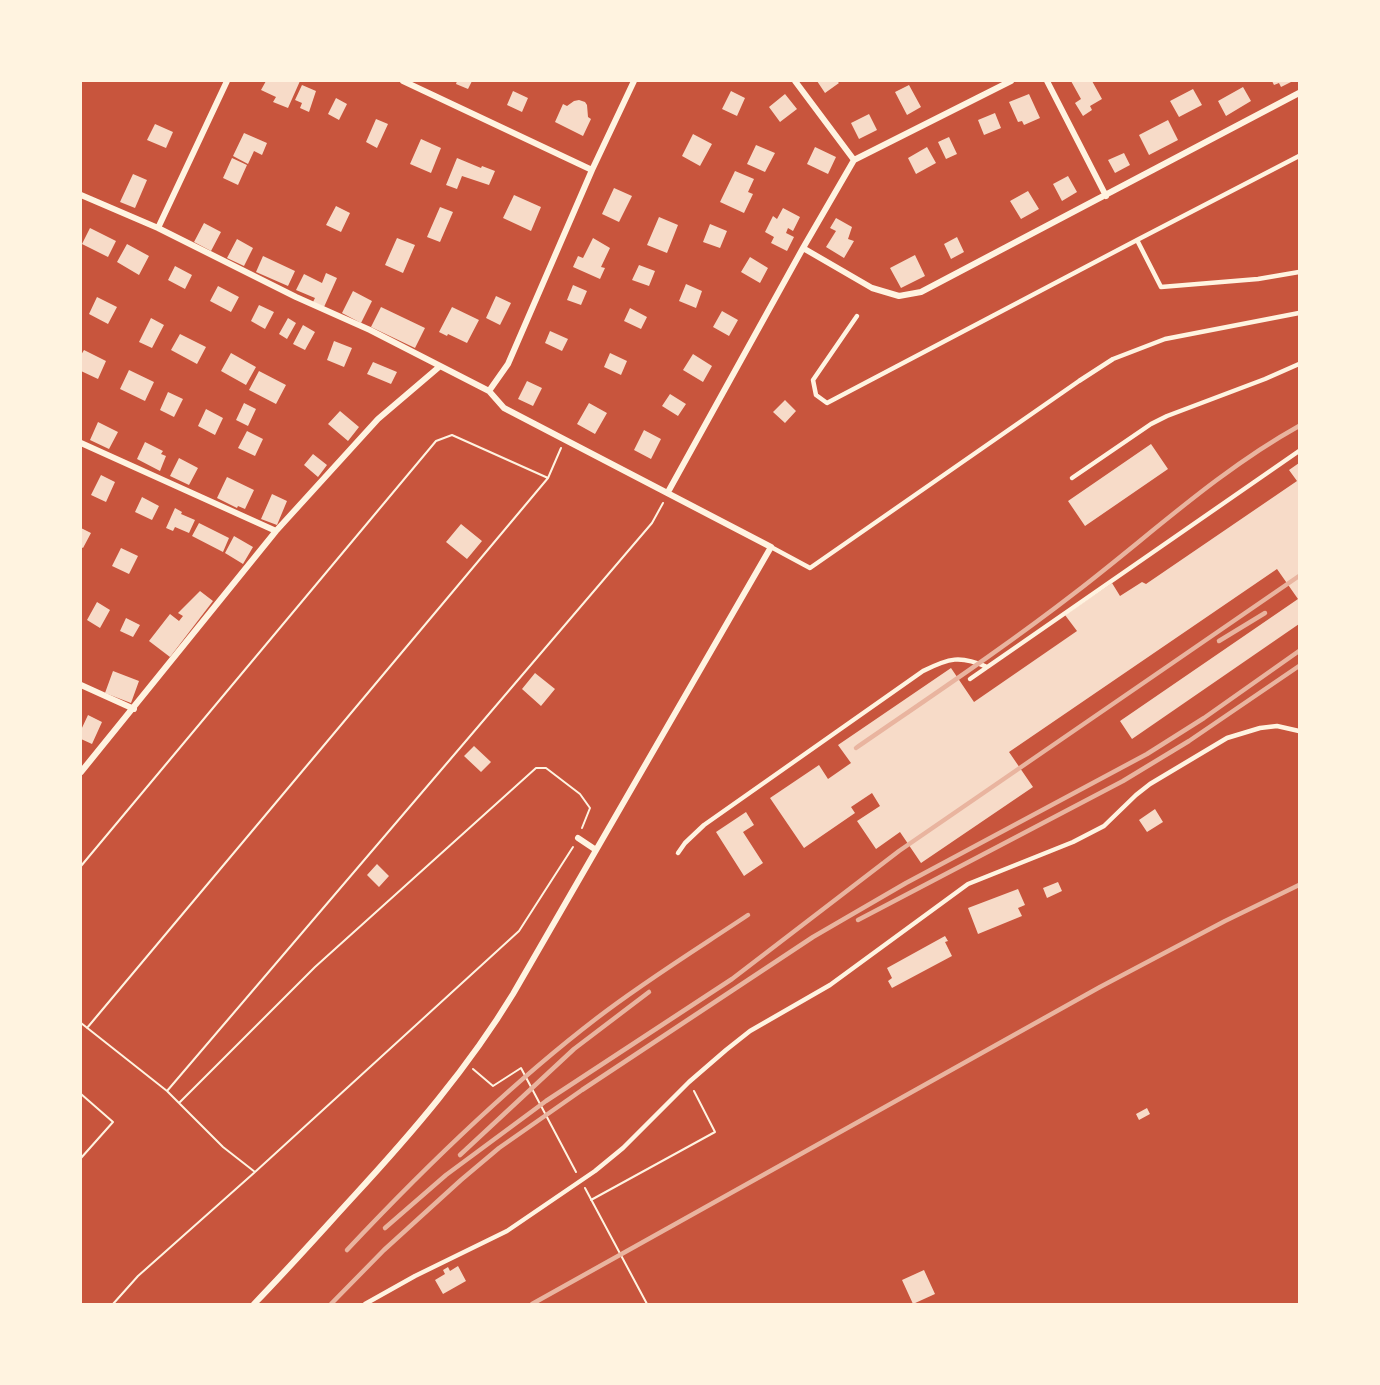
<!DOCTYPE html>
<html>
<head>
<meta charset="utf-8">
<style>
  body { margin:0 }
  #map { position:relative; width:1380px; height:1385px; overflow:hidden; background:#c8553d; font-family:"Sofia Sans Condensed",sans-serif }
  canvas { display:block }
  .frame { position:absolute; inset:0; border:82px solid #fff3e0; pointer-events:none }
</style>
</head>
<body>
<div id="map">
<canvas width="1380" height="1385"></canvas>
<div class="frame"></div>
</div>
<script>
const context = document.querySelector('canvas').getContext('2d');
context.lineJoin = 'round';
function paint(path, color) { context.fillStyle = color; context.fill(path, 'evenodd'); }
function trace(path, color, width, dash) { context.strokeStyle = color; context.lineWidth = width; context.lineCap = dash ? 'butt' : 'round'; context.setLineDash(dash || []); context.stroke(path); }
paint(new Path2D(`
  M266,81H300L288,108L273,102L276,97L261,90Z
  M457,81H472L468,89L456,84Z
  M817,81H837L839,83L825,93Z
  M1071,81H1092L1102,99L1090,106L1092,110L1083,116L1075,103L1081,99Z
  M1272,81H1293L1281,87L1279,83L1274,85Z
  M302,85L316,91L309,112L300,108L302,103L295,100Z
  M909,85L921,107L907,115L895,92Z
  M1243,87L1251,101L1226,116L1218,101Z
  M1193,89L1202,105L1179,117L1170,101Z
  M513,91L528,98L522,112L507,105Z
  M731,91L745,98L737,116L722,109Z
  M785,94L797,109L780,122L769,107Z
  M1029,94L1040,118L1024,125L1022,121L1018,122L1009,102Z
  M336,98L347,104L339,120L328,114Z
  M579,100L585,102L587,105L588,117L591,119L583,136L555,122L563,104L567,106L574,101Z
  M995,113L1001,128L984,135L978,120Z
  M869,114L877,130L859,139L851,123Z
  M376,119L388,124L377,148L366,142Z
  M1168,120L1178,140L1149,155L1139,135Z
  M155,124L173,132L166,148L147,140Z
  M244,133L267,143L262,155L254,151L248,164L233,156Z
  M693,134L712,144L700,166L682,156Z
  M949,137L957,154L946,159L938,142Z
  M421,139L441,148L431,173L410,164Z
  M756,145L775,153L765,172L747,164Z
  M815,147L836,157L828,174L807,164Z
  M927,147L936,163L916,174L908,158Z
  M1124,153L1130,165L1115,173L1108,160Z
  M232,158L247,165L238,185L223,178Z
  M457,158L481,168L482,166L495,171L489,185L462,176L457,189L446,185Z
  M735,171L754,179L748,192L753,194L744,213L720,202Z
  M133,174L147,180L135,208L120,202Z
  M1068,176L1077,192L1062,201L1053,184Z
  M614,188L632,196L619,222L602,214Z
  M1028,191L1039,209L1021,219L1010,201Z
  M514,195L541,207L531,231L503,218Z
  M336,206L350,213L341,232L326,225Z
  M440,207L453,212L440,242L427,237Z
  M783,208L800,217L793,231L788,228L786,233L794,237L787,251L771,243L774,237L765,232L773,216L777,219Z
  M659,217L678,225L667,253L647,245Z
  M836,218L852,227L848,239L854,241L844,258L826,247L836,231L830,228Z
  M204,223L221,232L211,251L194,242Z
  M710,224L727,231L720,248L703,242Z
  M90,228L116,241L108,257L82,244Z
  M957,237L964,252L951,259L944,244Z
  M397,238L415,245L403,273L385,265Z
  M593,238L610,248L601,267L605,268L600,279L573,267L578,256L583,258Z
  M237,239L253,248L244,266L227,258Z
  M127,244L149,256L139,275L117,262Z
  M915,255L925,276L901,288L890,268Z
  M263,256L295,271L288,286L256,272Z
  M750,257L768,268L760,283L741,272Z
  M639,265L655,271L649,286L632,280Z
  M175,266L192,275L185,289L168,280Z
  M326,273L337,278L324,307L313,302L315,298L296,290L304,274L322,283Z
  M686,284L702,291L696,308L679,301Z
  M573,285L587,291L581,305L567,300Z
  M218,286L239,297L231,312L210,301Z
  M353,291L372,301L361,323L342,313Z
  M496,296L511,303L500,325L486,318Z
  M97,297L117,307L108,324L89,314Z
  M259,305L274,312L265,329L251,321Z
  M381,307L425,328L415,348L371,327Z
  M452,307L479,320L467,343L448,334L447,336L439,332Z
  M630,308L647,317L641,329L624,321Z
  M722,311L738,320L729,336L713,327Z
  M151,318L164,325L152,348L139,342Z
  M288,318L296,323L287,339L279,334Z
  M303,325L315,332L305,350L293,344Z
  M550,331L568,339L562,351L545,343Z
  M180,334L206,347L197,364L171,350Z
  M334,341L352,348L344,367L327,360Z
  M84,350L106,361L98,379L81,371V355Z
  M231,353L256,367L246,385L221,371Z
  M610,353L627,361L621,375L604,367Z
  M693,354L712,366L703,382L683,370Z
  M373,362L397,372L391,384L367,374Z
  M129,370L154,382L145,401L120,389Z
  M259,371L286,385L276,404L249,390Z
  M527,381L542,388L533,406L518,399Z
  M168,392L183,399L174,417L160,410Z
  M670,394L686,404L678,416L662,406Z
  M785,400L796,411L785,423L773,412Z
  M244,403L256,409L248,426L236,420Z
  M589,403L607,413L595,434L577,424Z
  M206,409L223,418L215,435L198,426Z
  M340,411L359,427L348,441L328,424Z
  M98,422L118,432L109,449L90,440Z
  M644,430L661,439L651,459L634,450Z
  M247,431L263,439L255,456L238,448Z
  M145,442L163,451L161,454L166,456L160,471L137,459Z
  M1151,444L1168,469L1085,526L1068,501Z
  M313,454L327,465L318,477L304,465Z
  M179,458L198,468L189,485L170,476Z
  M1299,463V624L1132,739L1120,721L1298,599L1277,569L1009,752L1033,787L921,863L900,832L876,849L857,821L880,806L872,793L851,807L855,813L804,848L770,798L819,765L828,779L851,763L838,745L951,668L974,702L1077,631L1065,615L1112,583L1120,596L1142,582L1146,584L1297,481L1289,470Z
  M101,475L115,482L106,502L91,495Z
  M227,477L254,490L245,509L238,506L237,508L217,498Z
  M272,494L287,501L277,525L261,519Z
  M142,497L159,506L152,520L135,512Z
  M175,508L182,512L181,514L195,520L189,533L175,527L173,531L166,528Z
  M199,523L229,538L223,552L192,536Z
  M461,524L482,541L467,559L446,542Z
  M81,528L91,533L83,548L81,547Z
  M234,536L253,547L243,564L225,553Z
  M121,548L138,556L129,574L112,566Z
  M200,591L213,601L170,657L149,641L170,614L179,621L183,616L178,613Z
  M97,602L110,610L100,628L87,620Z
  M126,618L140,625L133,637L120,631Z
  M113,671L139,681L131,703L105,693Z
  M535,673L555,689L541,706L522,689Z
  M88,715L102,722L92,744L81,739V730Z
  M474,746L491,762L481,772L464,756Z
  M1155,809L1163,822L1147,832L1139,820Z
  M746,812L754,825L743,832L763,863L744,876L716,832Z
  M377,864L389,876L379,887L367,875Z
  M1058,882L1062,891L1047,898L1043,888Z
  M1018,889L1025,905L1018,908L1022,916L978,934L968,908Z
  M945,936L948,941L945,942L952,956L892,988L888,981L892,978L887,968Z
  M1147,1108L1150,1114L1139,1120L1136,1114Z
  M458,1266L466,1281L443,1294L435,1280L445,1274L443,1270L448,1267L450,1271Z
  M924,1270L935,1294L913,1304L902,1280Z`), '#f7dbc8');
trace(new Path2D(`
  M81,866L436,441L452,435L548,478
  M81,1023L167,1091L223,1147L255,1172
  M87,1028L548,478L561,448
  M473,1069L493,1086L521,1068L576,1172
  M167,1091L652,523L663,503
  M81,1094L113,1122L81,1158
  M179,1103L315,967L536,768H546L580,794L590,808L582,828
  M585,1188L647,1304
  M591,1200L715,1132L694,1091
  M113,1304L138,1276L255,1172L519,931L573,847`), '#fff3e0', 2);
trace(new Path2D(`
  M1137,240L1161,287L1258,279L1299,272
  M857,316L813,380L816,395L827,403L1137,240L1299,156
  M1072,478L1151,424L1167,416L1265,379L1299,364
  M771,547L810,568L1079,381L1113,359L1165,339L1299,313
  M970,679L1299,451
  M678,853L685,843L704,825L923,671C949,658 960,655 987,667
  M365,1304L415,1276L507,1231L595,1171L623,1148L689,1082L726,1050L750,1031L830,985L968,884L1073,842L1104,826L1136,795L1150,784L1227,738L1260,728L1277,726L1299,731`), '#fff3e0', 4.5);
trace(new Path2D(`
  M403,81L592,170
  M795,81L854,160
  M1047,81L1106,196
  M81,195L158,228L296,297L370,330L489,391L504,408L771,547L513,994C468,1068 412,1133 353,1197C320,1233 288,1269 254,1304
  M158,228L227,81
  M803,248L872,288L899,296L921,292L1299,93
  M489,391L508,364L592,170L634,81
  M81,443L276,531
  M668,492L803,248L854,160L1011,81
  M81,685L134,709
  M81,772L276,531L378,419L439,367
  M578,838L596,850`), '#fff3e0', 6);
trace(new Path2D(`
  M1219,641L1265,613
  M856,748C930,697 1005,647 1076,592C1149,536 1218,471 1299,426
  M858,920L1123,781L1189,741L1299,666
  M460,1155L574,1049L649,992
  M385,1228L446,1175L546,1101L732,979L899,851L1299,576
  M347,1250C425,1167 507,1087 597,1018C645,981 697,949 748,915
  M331,1304L384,1250L461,1180L499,1148L582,1090L813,937L906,883L1147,754L1204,718L1299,651
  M532,1304L1100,987L1225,921L1299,885`), '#e9b49f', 4.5);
</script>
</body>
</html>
